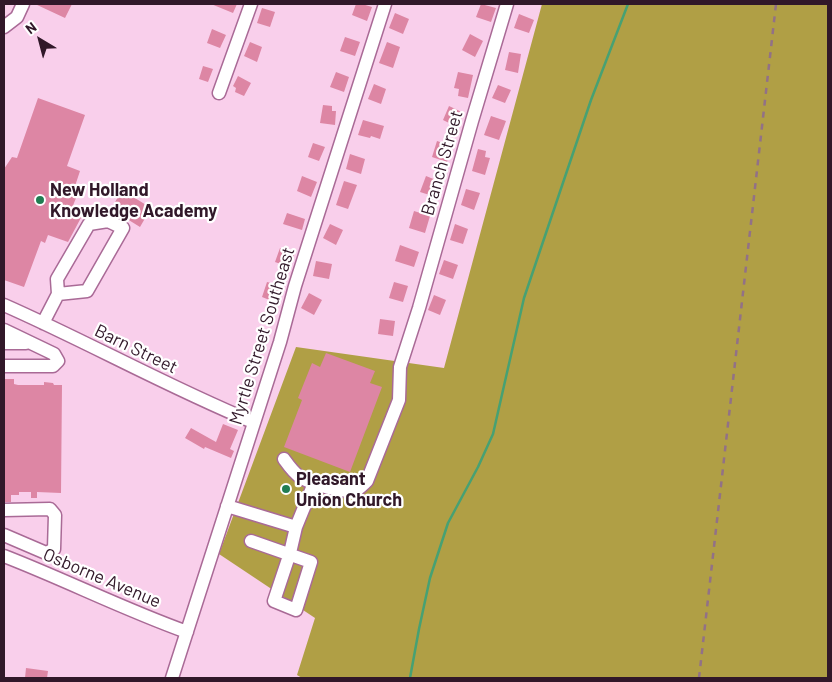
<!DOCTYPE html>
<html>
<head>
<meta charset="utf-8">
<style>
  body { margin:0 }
  #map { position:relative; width:832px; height:682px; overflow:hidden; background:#f9cfeb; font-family:Barlow,sans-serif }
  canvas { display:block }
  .frame { position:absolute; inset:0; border:5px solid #311829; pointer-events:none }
  .north { position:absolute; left:15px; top:15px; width:50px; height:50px; -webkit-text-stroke:4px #fff; paint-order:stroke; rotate:323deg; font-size:14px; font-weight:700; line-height:20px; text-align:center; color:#311829 }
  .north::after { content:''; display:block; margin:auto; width:18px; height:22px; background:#311829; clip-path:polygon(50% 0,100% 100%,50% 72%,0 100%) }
</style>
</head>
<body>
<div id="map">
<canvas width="832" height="682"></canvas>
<div class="frame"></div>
<div class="north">N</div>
</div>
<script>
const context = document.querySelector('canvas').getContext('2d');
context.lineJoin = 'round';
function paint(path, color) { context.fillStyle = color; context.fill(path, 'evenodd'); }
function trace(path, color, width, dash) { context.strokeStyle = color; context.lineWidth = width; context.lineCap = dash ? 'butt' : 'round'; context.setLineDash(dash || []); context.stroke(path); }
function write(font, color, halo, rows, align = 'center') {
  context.font = font + ' Barlow,sans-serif'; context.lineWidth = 4.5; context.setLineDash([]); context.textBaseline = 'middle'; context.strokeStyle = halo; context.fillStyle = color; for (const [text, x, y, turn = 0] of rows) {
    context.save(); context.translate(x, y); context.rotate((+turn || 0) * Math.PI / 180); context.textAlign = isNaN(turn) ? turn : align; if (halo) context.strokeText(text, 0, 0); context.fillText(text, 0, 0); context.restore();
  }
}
paint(new Path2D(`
  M542,4H828V678H302L297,675L315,618L219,554L296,347L444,368Z`), '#b09f45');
trace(new Path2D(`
  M410,678L419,629L430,578L448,523L478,467L493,434L524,298L591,100L628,4`), '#47a173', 2.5);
paint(new Path2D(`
  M35,4H72L65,18Z
  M211,4H237L233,13Z
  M356,4H362L372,7L367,21L352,15Z
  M481,4L496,8L491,22L476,17Z
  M262,8L275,12L270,27L257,23Z
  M395,13L409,19L403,34L389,28Z
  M519,14L534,20L529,33L514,28Z
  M212,29L226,35L220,48L207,43Z
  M470,34L483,41L475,57L462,50Z
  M345,37L360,42L355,56L340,51Z
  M250,42L262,47L257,62L244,56Z
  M387,42L400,47L393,68L379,63Z
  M509,52L521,54L518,73L505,70Z
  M203,66L213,69L208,82L199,79Z
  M336,72L349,77L344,92L330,87Z
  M458,72L473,75L468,98L458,96L459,89L454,88Z
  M238,76L251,83L244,96L235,92L236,88L233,86Z
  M374,84L386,89L381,104L368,99Z
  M498,85L511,90L505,103L492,98Z
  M38,98L85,115L67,166L80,171L75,186L80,188L72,208L83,214L68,242L48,235L45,243L41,241L24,287L4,280V169L12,157L17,158Z
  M323,105L332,106V111H336L335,125L320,123Z
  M449,106L464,113L457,127L443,120Z
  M491,116L506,121L499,140L484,135Z
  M363,120L384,126L380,139L371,136L370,138L358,135Z
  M437,141L452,146L447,162L432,157Z
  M313,143L325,147L319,161L308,157Z
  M478,149L486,151L485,157L490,158L485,175L472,171Z
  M350,154L365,159L361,174L346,169Z
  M302,176L317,182L311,197L297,191Z
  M426,176L441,182L436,197L420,192Z
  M344,181L357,185L348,209L336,205Z
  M466,189L480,193L474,210L461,205Z
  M122,190L151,208L140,227L111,209Z
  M414,211L430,216L425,233L409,228Z
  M287,213L305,219L302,230L283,224Z
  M330,224L343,230L336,245L323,238Z
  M455,224L468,229L463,244L450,240Z
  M400,245L419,252L414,267L395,261Z
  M280,248L295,253L289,267L275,262Z
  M444,260L458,265L453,279L439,274Z
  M316,261L332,264L329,279L313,276Z
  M267,282L282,286L277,303L262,297Z
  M394,282L408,286L403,302L389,298Z
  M309,293L322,300L314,315L301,308Z
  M434,295L446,300L440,315L428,310Z
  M380,319L395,321L393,336L378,334Z
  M326,353L375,371L370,383L382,387L350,472L284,447L302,400L298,398L312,363L320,367Z
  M4,379H14V384L18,385H44V382L53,383L54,385H62L61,493L37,492V498H31V492H19V495H11V502H4Z
  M223,424L238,430L230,449L234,451L231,458L205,447L204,449L185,438L191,428L216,442Z
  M26,668L48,671L47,678H25Z`), '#dd86a4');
const minor = new Path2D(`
  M4,27L17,17L23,4
  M219,93L251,4
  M4,305C88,342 168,387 253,422
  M43,323L58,294L57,279L89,224L108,221L123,228L87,291L58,294
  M4,330L54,354L58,361L53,366H4
  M4,343H26
  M284,459C289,466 293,472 300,477C311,484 346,495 358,489C361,487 365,483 367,481L399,400L400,367L419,308L472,121L507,4
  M227,506L296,527
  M4,510L50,509L55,515L54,549L46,553L4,535
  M251,541L311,562L296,610L274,601L290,553L296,527L314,483
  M4,556C66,580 125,610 187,632
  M172,678L280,342L295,286L385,4`);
trace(minor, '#a96a96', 15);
trace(minor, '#fff', 12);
trace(new Path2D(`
  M699,678L776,4`), '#927187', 2.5, [6, 6]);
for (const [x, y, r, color] of [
  [40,200,5,"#217d52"],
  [286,489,5,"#217d52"]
]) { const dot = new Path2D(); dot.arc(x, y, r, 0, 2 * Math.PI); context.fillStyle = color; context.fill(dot); trace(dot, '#fff', 2); }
write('18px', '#311829', '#fff', [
  ["Branch Street",442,163,-74],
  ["Myrtle Street Southeast",262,336,-73],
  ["Barn Street",136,349,26],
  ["Osborne Avenue",102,578,23]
]);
write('bold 18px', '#311829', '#fff', [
  ["New Holland",50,190],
  ["Knowledge Academy",50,211],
  ["Pleasant",296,479],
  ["Union Church",296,500]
], 'left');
</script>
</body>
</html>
